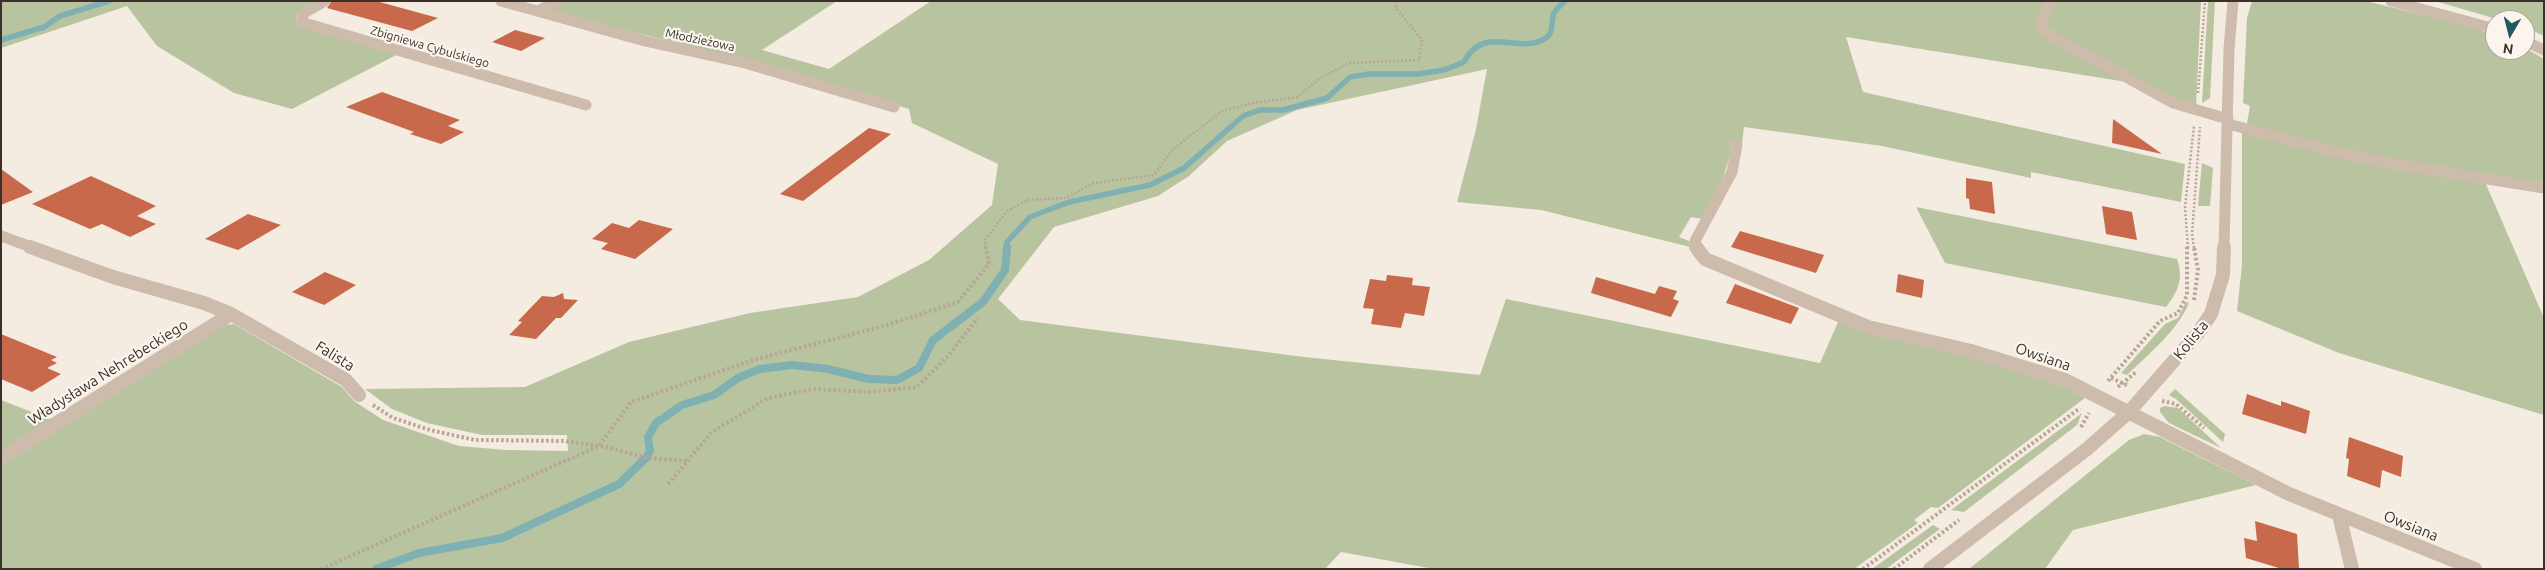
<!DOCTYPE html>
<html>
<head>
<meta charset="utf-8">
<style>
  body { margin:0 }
  #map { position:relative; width:2545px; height:570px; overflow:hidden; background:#f4ebe1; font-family:Ubuntu,sans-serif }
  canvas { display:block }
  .frame { position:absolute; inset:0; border:2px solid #3b302b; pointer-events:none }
  .north { position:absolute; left:2485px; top:10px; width:50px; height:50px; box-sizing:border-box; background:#fbf5ee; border:1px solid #aea6a0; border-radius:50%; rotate:188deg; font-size:14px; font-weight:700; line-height:20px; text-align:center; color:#3b302b }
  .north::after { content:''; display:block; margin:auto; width:18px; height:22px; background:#1f5a5e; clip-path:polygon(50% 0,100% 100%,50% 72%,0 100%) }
</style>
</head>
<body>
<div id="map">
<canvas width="2545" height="570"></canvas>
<div class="frame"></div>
<div class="north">N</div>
</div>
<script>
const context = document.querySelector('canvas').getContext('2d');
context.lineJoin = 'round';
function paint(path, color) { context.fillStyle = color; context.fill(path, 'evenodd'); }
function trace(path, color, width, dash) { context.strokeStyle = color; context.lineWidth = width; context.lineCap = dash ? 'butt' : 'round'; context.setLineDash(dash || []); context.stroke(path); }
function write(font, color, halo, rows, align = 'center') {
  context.font = font + ' Ubuntu,sans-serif'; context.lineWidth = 4.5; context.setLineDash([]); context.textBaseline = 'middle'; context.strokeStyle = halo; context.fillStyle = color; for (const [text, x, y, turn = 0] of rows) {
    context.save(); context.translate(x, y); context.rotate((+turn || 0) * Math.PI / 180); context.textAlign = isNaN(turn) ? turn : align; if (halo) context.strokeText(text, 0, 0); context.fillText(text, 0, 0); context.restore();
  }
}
paint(new Path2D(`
  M1,1H321L298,13L296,19L298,24L400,53L292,109L234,93L157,46L127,6L1,48Z
  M563,1H837L762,50L829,69L931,1H2201L2196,107L2133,83L1846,37L1863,92L2185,164L2181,202L2031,172V178L1882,146L1744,127L1742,143L1732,142C1728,171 1717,194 1703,219L1691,217L1679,237L1689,241L1690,247L1541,210L1457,202L1476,129L1487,69L1297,110L1227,141L1189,176L1158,196L1054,227L998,299L1020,320L1304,357L1480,375L1506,299L1820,363L1839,320L1999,365L2065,387L2085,398L1938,508L1931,507L1914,520L1918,523L1854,569H1434L1341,552L1325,569H1V466L225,325L234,324L342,387L354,401L383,420L459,446L506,450L568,451L567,435H482L427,423L392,409L365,389L525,387L629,342L750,313L858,297L929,260L992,205L998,164L912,123L909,109L748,60L550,12Z
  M2208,1H2215L2210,98L2202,103Z
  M2252,1H2366L2471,27L2495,36V50H2525V48L2544,59V183L2429,168L2269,132L2247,123L2250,106L2243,103L2247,18Z
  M2435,1H2544V36L2525,27V20H2500Z
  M2242,131L2485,182L2544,318V415L2339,353L2237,311L2242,265Z
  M2202,163L2213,168L2210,206H2198Z
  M1916,207L2177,259C2184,278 2178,292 2166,307L1945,263Z
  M2186,302L2189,303C2177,331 2149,354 2127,375L2121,373L2165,324L2178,318Z
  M2175,389L2225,434L2223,442L2176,399L2169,395Z
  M1,400L52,420L1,451Z
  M2164,406L2178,408L2221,448L2169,423L2160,412V408Z
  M2082,413L2077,425L1964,512L1951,510Z
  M2144,434L2160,437L2256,485L2073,530L2045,569H1969L2129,440Z
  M1933,525L1940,529L1886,569H1872Z`), '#b8c4a0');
trace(new Path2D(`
  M1,40L44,27L60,16L109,1
  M1007,248V242L1030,217L1069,202L1150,185L1184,168L1243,116L1260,110H1283L1327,98L1350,77L1369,74H1418L1444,70L1464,62C1484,22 1522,57 1547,37C1554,31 1551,23 1553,16C1554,10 1561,5 1565,1`), '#7fb0b2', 5.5);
trace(new Path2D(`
  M376,569L419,553L502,538L619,484L646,458L650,451L648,437L656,423L682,405L714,395L738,378L760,369L792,365L828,369L869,379L897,380L919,368L933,340L983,302L1005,270L1007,247`), '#7fb0b2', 8);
paint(new Path2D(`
  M332,1H376L438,18L412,31L327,8Z
  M515,30L545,38L521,51L492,42Z
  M382,92L460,120L448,126L464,132L441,144L410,134L414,132L346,107Z
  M2113,119L2162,154L2112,143Z
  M869,128L891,134L803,201L780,194Z
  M1,169L33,192L1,205Z
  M91,176L156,206L137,216L156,224L130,237L102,224L90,229L32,204Z
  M1966,178L1992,182L1995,214L1970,209L1969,199L1966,198Z
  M2102,206L2132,212L2137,240L2106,234Z
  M248,214L281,225L238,250L205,239Z
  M639,220L673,229L635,259L601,249L608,243L592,239L612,223L629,228Z
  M1740,231L1824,255L1816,273L1731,247Z
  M325,272L356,285L324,305L292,292Z
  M1898,274L1924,280L1922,298L1896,292Z
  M1387,275L1413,278L1412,285L1430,287L1424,316L1405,313L1401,328L1371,324L1374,309L1363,308L1370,279L1386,281Z
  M1596,277L1655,294L1659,286L1677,291L1673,299L1679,301L1671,317L1591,293Z
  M1735,284L1799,308L1791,324L1726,303Z
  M563,293L564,299L578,300L561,318H556L536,339L509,335L522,322L518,321L542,296L554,297Z
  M1,334L57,357L51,360L57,363L47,368L61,374L32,392L1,379Z
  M2247,394L2281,406V401L2310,411L2306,434L2242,414Z
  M2349,437L2403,456L2401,477L2382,470L2380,488L2347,476L2349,459L2346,458Z
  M2255,521L2297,534L2299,569H2282L2246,558L2244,538L2257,541Z`), '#c8694b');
trace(new Path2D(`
  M2198,93L2205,1
  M986,248L985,240L1007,211L1028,200L1066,198L1094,183L1154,175L1172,150L1222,111L1253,103L1298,97L1320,78L1349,63L1419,60L1422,40L1397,9L1396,1
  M2188,248L2185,207L2194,126
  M2194,248L2192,234L2200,127`), '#b9a596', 2.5, [2, 2]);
trace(new Path2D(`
  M2194,300L2198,270L2194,247
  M2111,378L2129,386
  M2108,381L2160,321L2178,313L2187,295V247
  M2118,387L2136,372
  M2162,401L2176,404L2204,428
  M373,405L393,418L430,430L475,440L565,441L612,448L646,458L688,461
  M2081,427L2089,413
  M668,484L712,432L768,398L813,389L868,392L917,387L948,356L978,318
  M321,569L599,446L631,402L753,360L881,327L958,302L989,264L986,247
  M1863,569L2080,408
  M1894,569L1959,520`), '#b9a596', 4, [2.5, 2.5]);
trace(new Path2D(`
  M325,1L304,13L301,22L586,105
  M501,1L645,41L745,63L894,107
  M2051,1L2041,20V27L2048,34L2173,103L2228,119
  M2391,1L2495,29
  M538,11L558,1
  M2525,41L2544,50
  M2228,124L2332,151L2394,164L2544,188
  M1,236L34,248
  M1697,248L1695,241L1732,172L1737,145
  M2224,248L2229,49L2233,1`), '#cdbbac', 11);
trace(new Path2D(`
  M30,247L113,277L204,303L231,314L346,380L359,395
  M1696,247L1705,259L1868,327L1971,351L2065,380L2289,494L2475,569
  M1,458L231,314
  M2339,515L2352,569
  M1930,569L2087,449L2129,412L2198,333L2211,314L2223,275L2224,247`), '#cdbbac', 14);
write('12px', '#3b302b', '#fbf5ee', [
  ["Młodzieżowa",700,40,12],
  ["Zbigniewa Cybulskiego",430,47,16]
]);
write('15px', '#3b302b', '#fbf5ee', [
  ["Kolista",2191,340,-51],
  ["Falista",335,356,32],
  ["Owsiana",2043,357,19],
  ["Władysława Nehrebeckiego",108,372,-32],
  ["Owsiana",2411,526,22]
]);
</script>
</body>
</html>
